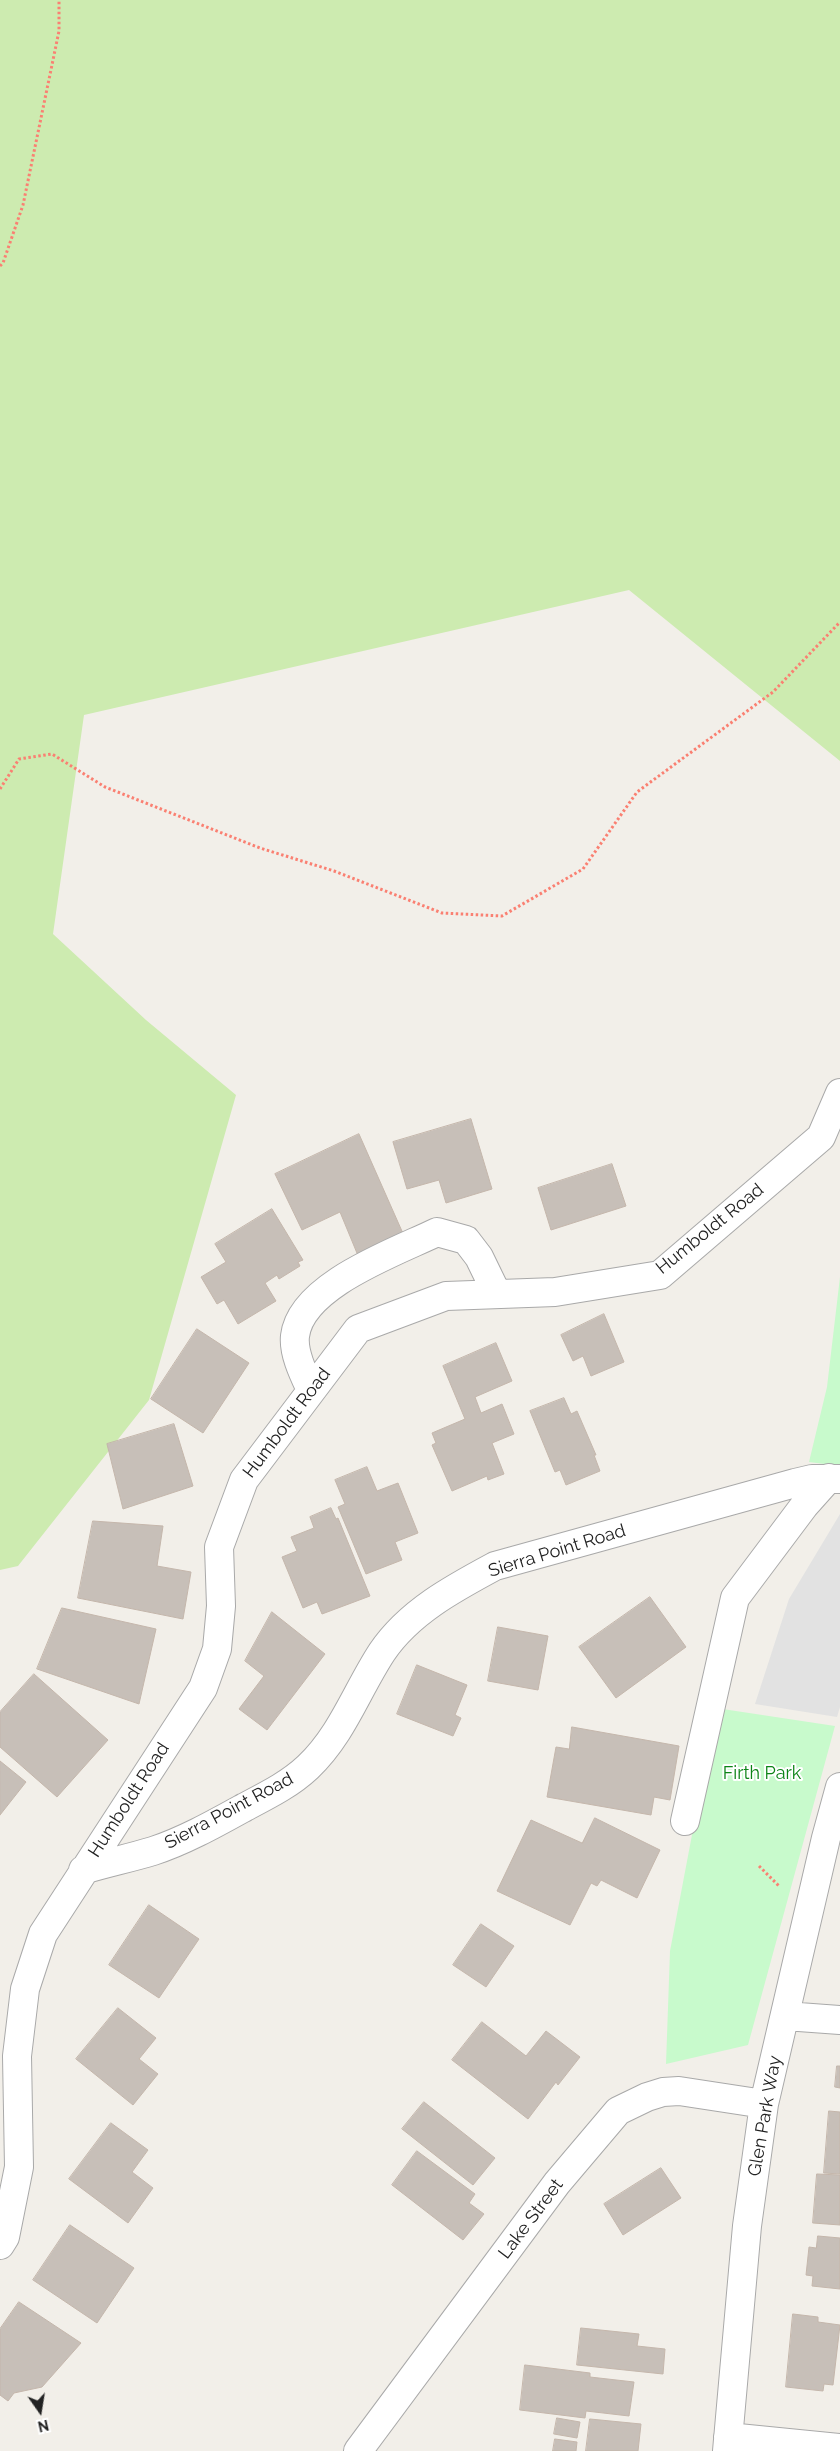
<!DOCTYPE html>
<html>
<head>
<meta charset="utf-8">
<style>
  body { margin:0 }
  #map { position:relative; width:840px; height:2451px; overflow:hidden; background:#f2efe9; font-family:Raleway,sans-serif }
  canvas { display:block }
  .north { position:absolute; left:15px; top:2386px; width:50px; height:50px; -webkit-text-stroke:4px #fff; paint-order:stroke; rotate:167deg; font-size:14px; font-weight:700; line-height:20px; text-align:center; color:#222 }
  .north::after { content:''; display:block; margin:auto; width:18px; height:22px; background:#222; clip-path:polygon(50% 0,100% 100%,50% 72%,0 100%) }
</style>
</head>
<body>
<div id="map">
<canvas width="840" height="2451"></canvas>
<div class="north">N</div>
</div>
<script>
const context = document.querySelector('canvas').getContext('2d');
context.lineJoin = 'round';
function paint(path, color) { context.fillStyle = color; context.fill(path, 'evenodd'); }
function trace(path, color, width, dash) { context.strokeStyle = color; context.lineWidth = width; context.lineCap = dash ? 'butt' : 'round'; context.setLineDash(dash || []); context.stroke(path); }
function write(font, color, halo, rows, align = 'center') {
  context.font = font + ' Raleway,sans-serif'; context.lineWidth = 4; context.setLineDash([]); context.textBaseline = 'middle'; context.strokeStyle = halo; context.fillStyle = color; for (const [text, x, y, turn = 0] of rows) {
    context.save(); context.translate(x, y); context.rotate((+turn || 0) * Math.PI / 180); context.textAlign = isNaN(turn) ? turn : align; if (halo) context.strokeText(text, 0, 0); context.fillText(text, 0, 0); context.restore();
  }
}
paint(new Path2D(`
  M0,0H840V761L629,590L84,715L53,934L146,1020L236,1095L149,1400L18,1566L0,1570Z`), '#cdebb0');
paint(new Path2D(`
  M840,1277V1466L809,1462L827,1387Z
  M716,1708L835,1726L748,2045L666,2064L670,1951Z`), '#c8facc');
paint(new Path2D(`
  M840,1514V1707L837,1717L755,1704L789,1599Z`), '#e2e2e2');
const building = new Path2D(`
  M471,1119L492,1189L446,1203L439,1180L407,1189L393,1142Z
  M359,1134L405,1238L359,1258L340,1212L302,1230L275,1174Z
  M612,1164L626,1206L551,1230L538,1188Z
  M272,1209L303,1260L298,1262L300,1266L279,1279L277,1275L265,1283L276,1301L238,1324L224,1300L217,1304L201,1277L226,1262L215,1244Z
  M604,1314L624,1362L591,1376L583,1356L573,1361L561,1335Z
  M197,1329L249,1363L203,1433L151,1399Z
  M496,1343L512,1381L475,1397L481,1413L502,1404L514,1434L492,1443L504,1474L488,1480L487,1476L452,1491L432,1445L436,1443L432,1433L465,1419L443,1366Z
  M564,1398L571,1414L577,1411L596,1455H594L600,1471L566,1485L560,1470L555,1472L530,1411Z
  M174,1424L193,1486L123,1509L107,1444Z
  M367,1467L377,1491L398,1483L418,1533L395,1542L402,1560L366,1574L338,1507L345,1504L335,1480Z
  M331,1508L336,1519L338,1518L370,1596L322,1614L317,1602L303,1608L282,1557L297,1551L291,1537L314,1528L310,1517Z
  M93,1521L163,1526L157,1566L191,1572L183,1619L78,1598Z
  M650,1597L686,1647L616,1698L579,1647Z
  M62,1608L156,1629L139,1704L37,1669Z
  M272,1612L325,1654L267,1730L239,1709L264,1676L245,1661Z
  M498,1627L548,1636L538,1690L488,1681Z
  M417,1665L467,1685L455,1715L461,1718L453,1736L397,1714Z
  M34,1674L108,1740L57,1797L0,1747V1712Z
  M572,1727L679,1746L670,1800L654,1797L651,1815L547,1797L556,1747L569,1749Z
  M0,1761L26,1782L0,1815Z
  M595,1818L660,1850L637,1898L601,1880L597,1886L591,1883L570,1925L497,1891L531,1820L582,1843Z
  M149,1905L199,1939L159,1998L109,1965Z
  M481,1924L514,1946L486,1987L453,1965Z
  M118,2008L156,2038L139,2059L158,2074L133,2105L76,2059Z
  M482,2022L526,2056L546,2031L580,2057L558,2085L556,2082L528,2119L452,2060Z
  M837,2066H840V2088L835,2087Z
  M424,2102L495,2158L473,2185L402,2129Z
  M829,2111L840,2112V2174L824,2173Z
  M111,2123L148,2150L132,2172L153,2188L128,2223L69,2179Z
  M417,2151L475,2194L469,2203L484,2214L463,2240L392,2185Z
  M661,2168L681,2198L623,2235L604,2204Z
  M817,2174L840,2175V2225L813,2223Z
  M70,2225L134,2268L97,2323L33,2280Z
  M818,2236L840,2238V2289L812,2286L813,2276L806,2275L809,2247L816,2248Z
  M19,2302L81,2343L42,2387L14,2393L8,2401L0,2395V2329Z
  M793,2314L818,2317V2322L840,2325L833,2385L824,2384L823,2391L786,2387Z
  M581,2328L639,2334L637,2346L665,2349L663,2374L577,2365Z
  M525,2365L590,2373V2377L634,2382L629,2416L586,2411L585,2418L520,2410Z
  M557,2418L580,2422L577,2438L554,2434Z
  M590,2419L641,2424L638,2451H586Z
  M555,2439L577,2442L576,2451H553Z`);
paint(building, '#c7bfb8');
trace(building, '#c4b6ab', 1);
const minor = new Path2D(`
  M311,1390C304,1375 293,1353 295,1336C301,1285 396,1252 437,1232L466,1240L479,1257L497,1294
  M685,1821L735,1598L804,1506L829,1478
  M83,1870C106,1863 130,1858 153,1851C184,1841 216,1823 245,1807C268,1795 290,1784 308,1767C342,1735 357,1690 382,1652C409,1612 454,1588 495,1566L795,1483L812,1479H840
  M785,2016L840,2020
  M0,2245L5,2237L19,2167L17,2056L25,1989L43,1934L203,1688L217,1649L221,1606L219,1547L244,1480L358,1329L446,1296L555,1292L660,1275L821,1137L840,1093
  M728,2437L840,2448
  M358,2451L557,2183L618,2111L647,2097L663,2092L679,2091L764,2104
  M727,2451L747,2226L764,2104L826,1838L840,1787`);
trace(minor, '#a9a9a9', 30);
trace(new Path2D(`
  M0,266L3,263L23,205L59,31V0
  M0,789L19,759L52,754L105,787L260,848L334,871L442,913L502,916L583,869L637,792L773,692L840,622
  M759,1866L779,1886`), '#fa8072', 3, [2.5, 2.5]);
trace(minor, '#fff', 28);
write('18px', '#222', '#fff', [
  ["Humboldt Road",710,1229,-39],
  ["Humboldt Road",287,1423,-53],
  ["Sierra Point Road",557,1551,-17],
  ["Humboldt Road",129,1800,-57],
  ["Sierra Point Road",229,1811,-28],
  ["Glen Park Way",765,2116,-80],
  ["Lake Street",531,2219,-53]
]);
write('18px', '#0c8416', '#fff', [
  ["Firth Park",762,1774]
]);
</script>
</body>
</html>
